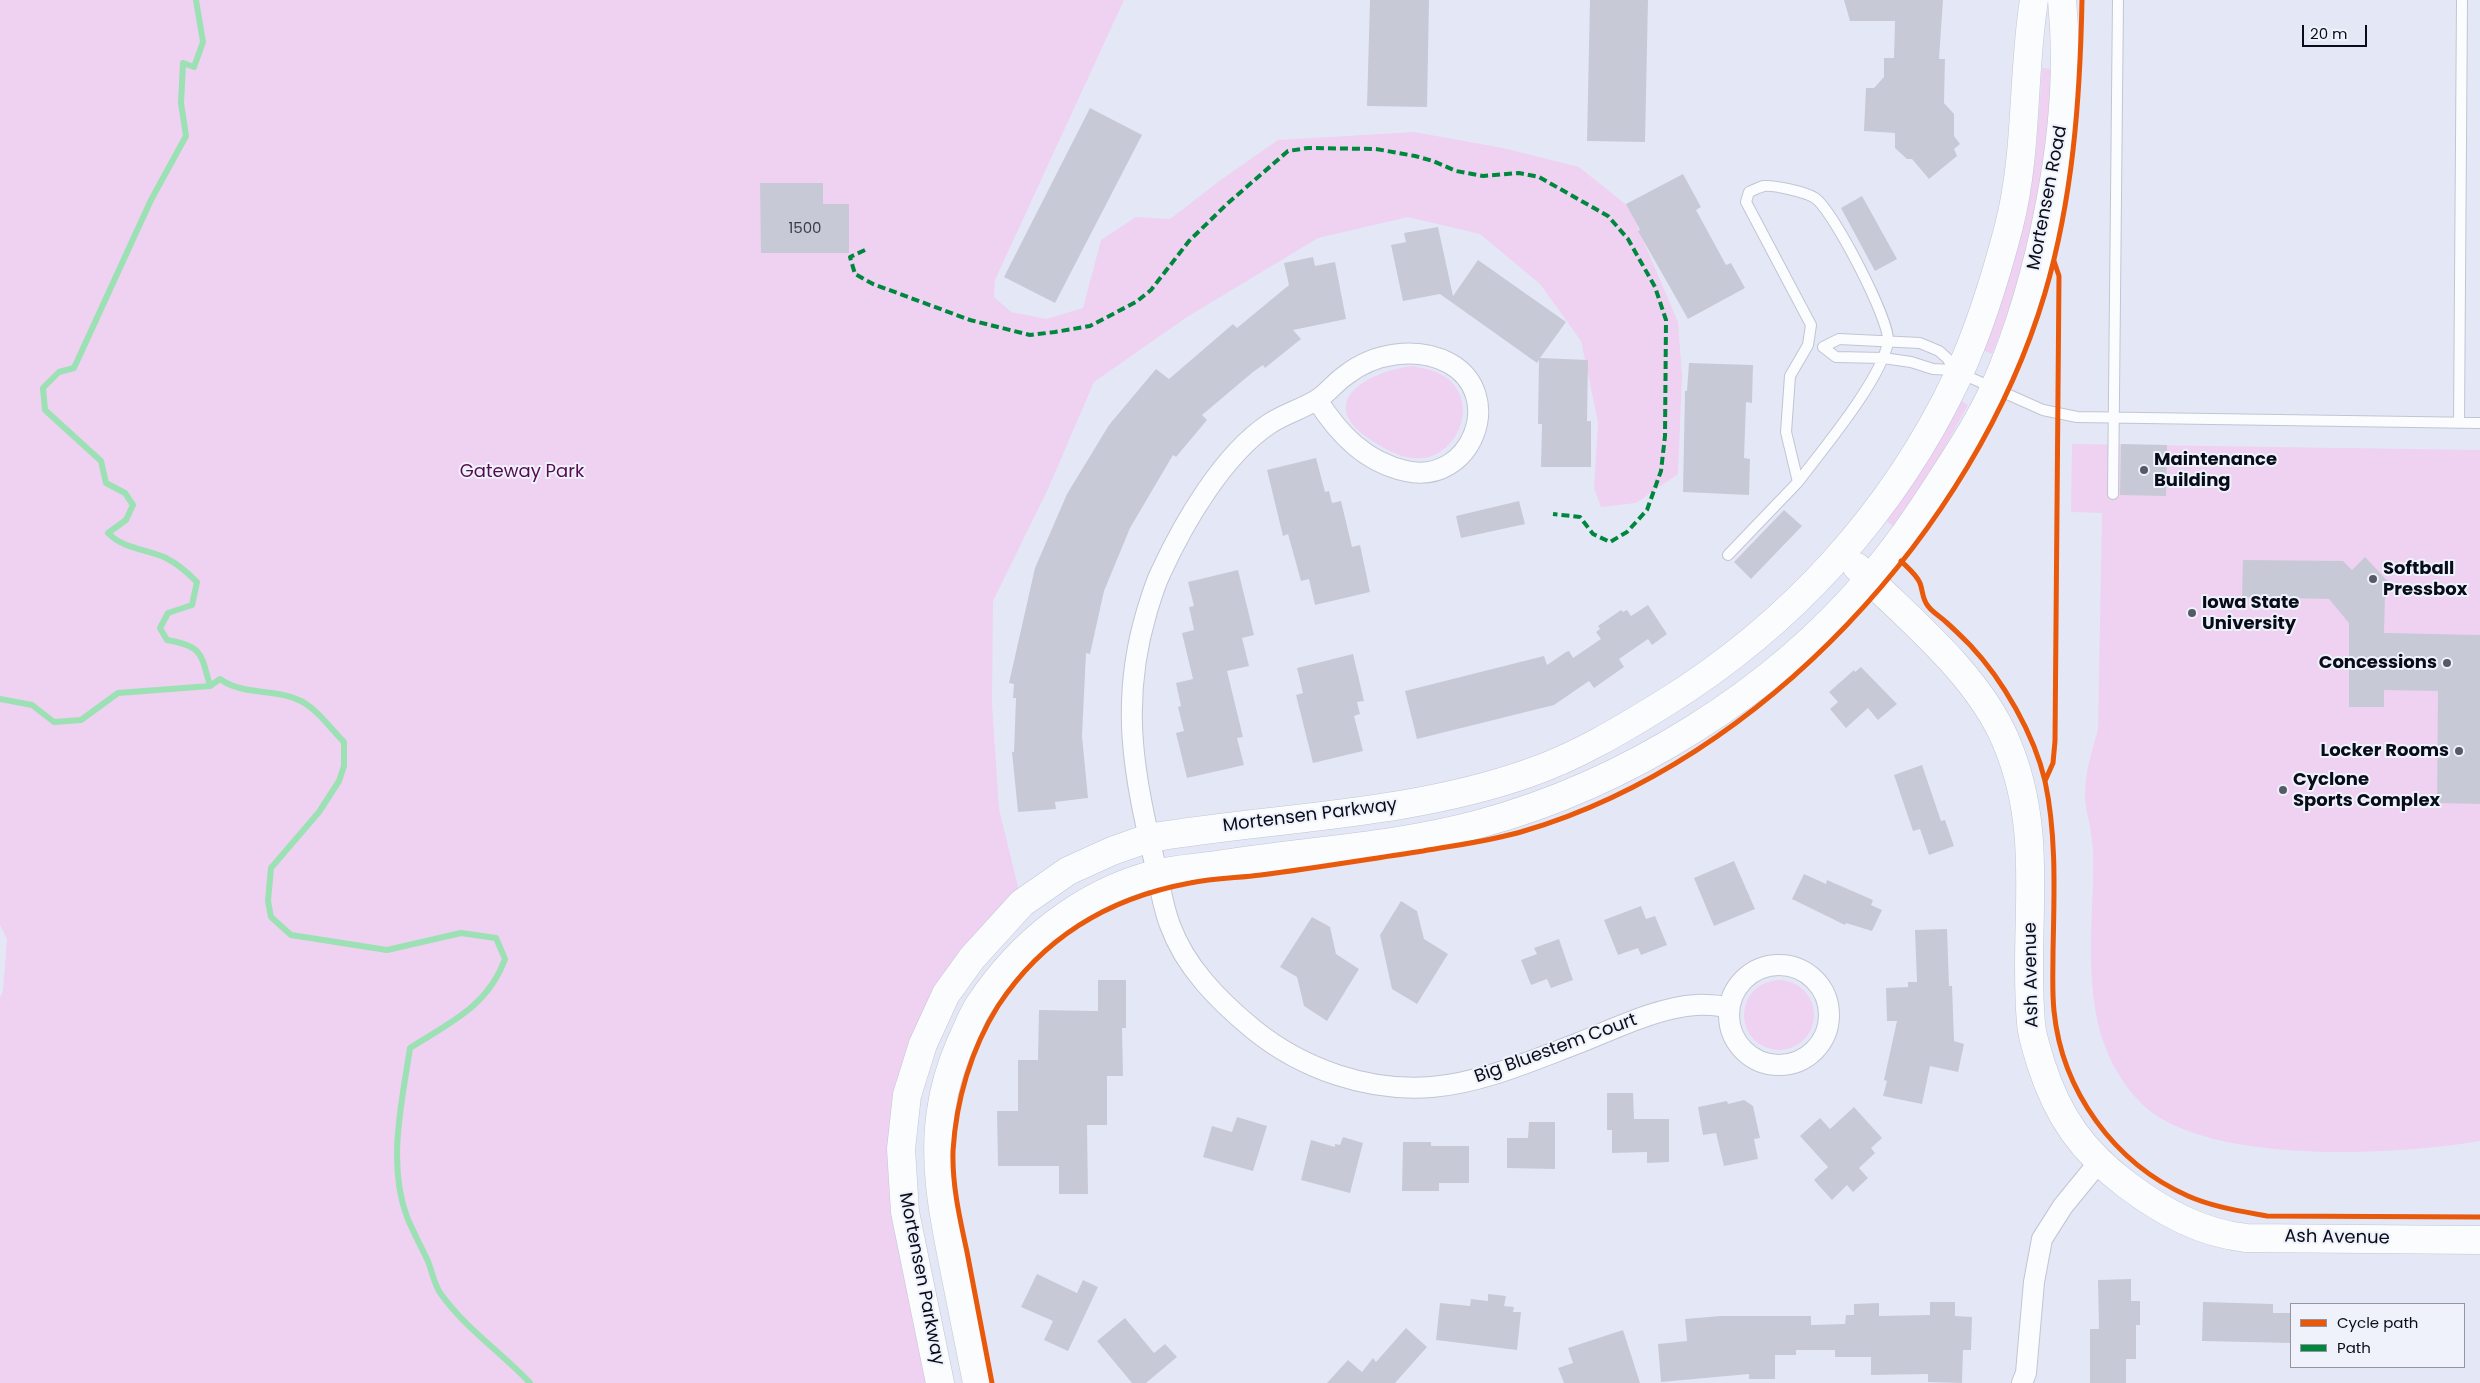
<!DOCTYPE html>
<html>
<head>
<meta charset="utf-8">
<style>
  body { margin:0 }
  #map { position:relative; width:2480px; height:1383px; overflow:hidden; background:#e4e8f6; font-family:Poppins,sans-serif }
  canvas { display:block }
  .legend { position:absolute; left:2290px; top:1303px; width:175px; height:65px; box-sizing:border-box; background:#eff2fa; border:1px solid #9396a1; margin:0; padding:6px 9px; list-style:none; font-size:15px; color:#090d1b }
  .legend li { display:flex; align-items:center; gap:10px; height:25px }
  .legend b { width:25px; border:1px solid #9396a1 }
  .scale { position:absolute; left:2302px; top:25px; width:65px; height:22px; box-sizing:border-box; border:2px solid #090d1b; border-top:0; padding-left:6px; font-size:15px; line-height:18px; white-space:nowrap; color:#090d1b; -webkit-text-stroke:4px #eff2fa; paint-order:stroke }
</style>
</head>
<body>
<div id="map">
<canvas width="2480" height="1383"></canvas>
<ul class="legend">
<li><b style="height:6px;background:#e8590c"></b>Cycle path</li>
<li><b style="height:6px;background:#00873e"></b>Path</li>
</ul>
<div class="scale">20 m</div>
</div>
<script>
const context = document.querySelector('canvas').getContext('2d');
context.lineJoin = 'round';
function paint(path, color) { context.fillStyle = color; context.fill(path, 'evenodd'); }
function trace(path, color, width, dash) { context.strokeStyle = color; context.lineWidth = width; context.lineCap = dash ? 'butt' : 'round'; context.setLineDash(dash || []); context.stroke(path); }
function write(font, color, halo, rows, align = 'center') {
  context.font = font + ' Poppins,sans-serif'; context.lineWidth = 4; context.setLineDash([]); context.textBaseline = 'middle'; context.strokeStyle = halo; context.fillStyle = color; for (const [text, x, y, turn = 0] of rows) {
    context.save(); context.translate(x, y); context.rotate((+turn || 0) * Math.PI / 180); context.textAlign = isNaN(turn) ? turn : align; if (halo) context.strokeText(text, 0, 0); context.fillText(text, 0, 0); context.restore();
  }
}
paint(new Path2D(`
  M0,0H1124L995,280L994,297L1011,312L1046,319L1083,308L1101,240L1136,217L1170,219L1222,179L1278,140L1414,132L1503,148L1579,167L1629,207L1678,322L1682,376L1678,474L1636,503L1601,507L1594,488L1598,422L1581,341L1540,284L1480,234L1408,217L1318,238L1187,317L1094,382L1048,489L993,601L992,704L999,809L1022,903L972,958L907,1095L926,1383H0V997L3,991L7,939L0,925Z
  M2042,68L2053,69C2050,98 2050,128 2046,156C2035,224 2018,291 1992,354L1982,350L2027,202L2036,154Z
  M1413,366C1427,369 1444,372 1454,385C1475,411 1456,453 1424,458C1404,461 1384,449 1368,438C1313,400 1373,370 1413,366Z
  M1960,400L1968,405L1933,468L1893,526L1885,520Z
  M2072,444L2480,450V1141C2396,1155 2227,1164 2154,1114C2134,1100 2116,1074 2107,1051C2086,1004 2091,933 2093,883C2093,867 2094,850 2091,834C2090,823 2086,811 2085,800C2084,776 2091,753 2098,730L2102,513L2071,512Z
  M1744 1015a35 35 0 1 1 70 0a35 35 0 1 1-70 0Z`), '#efd1f2');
trace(new Path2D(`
  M196,0L203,42L194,67L183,63L181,103L186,136L151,200L74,368L59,372L43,388L45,410L101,461L106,483L125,493L133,505L126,520L108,533C123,549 147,549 166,558C178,564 187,572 197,582L192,605L168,613L160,628L167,640C203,646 201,654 210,686
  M0,699L32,705L54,722L81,720L118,693L210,686L220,679C243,696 276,688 301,701C318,710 331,729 344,742V766L339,781L319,812L271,868L268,901L271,917L291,935L387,950L461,933L496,938L505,959C488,1006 451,1022 410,1048C402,1102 387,1163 407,1217C413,1231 420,1245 427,1259C432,1270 434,1285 441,1294C465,1328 502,1353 530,1383`), '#9be1b4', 6);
paint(new Path2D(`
  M1370,0H1429L1427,107L1367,106Z
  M1590,0H1648L1645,142L1587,141Z
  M1844,0H1943L1939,59H1945L1944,103L1954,114V136L1960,144L1954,149L1957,156L1929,179L1912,159H1907L1895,148V133L1864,131L1866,88H1874L1884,77V58H1894L1895,21H1850Z
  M1090,108L1142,135L1055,303L1004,277Z
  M1683,174L1701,207L1696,210L1726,265L1731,263L1745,288L1688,319L1638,231L1640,230L1626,204Z
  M760,183H823V204H849V253H761Z
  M1862,196L1897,259L1875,271L1841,208Z
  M1438,227L1453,296L1478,260L1566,322L1540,358L1588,360L1587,421H1591V467H1541L1542,424H1538L1539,360L1537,363L1440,294L1403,301L1391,245L1406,242L1404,233Z
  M1313,257L1315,266L1335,262L1346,319L1293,330L1301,339L1265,368L1263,365L1253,372L1202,415L1207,420L1176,457L1173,455L1130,528L1104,591L1090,654L1086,653L1082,736L1088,798L1055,802L1056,809L1018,812L1012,752H1014L1016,698H1013L1014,684L1009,683L1035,568L1067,494L1109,425L1156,369L1169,379L1233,324L1237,328L1289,285L1284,263Z
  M1689,363L1753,365L1752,403L1746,402L1744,458L1750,459L1749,495L1683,492L1685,391H1687Z
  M2121,444L2167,445L2166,496L2120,495Z
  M1316,458L1325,492L1329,491L1332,503L1341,501L1352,547L1360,545L1370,592L1315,605L1309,579L1301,581L1288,534L1283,536L1267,470Z
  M1519,501L1525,524L1461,538L1456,516Z
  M1784,510L1802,526L1751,579L1734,562Z
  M2365,557L2394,588L2385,596L2384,633L2480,635V804L2437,803L2438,691L2384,690V707H2349V623L2329,599L2242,597L2243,560L2343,561L2352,570Z
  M1238,570L1254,635L1242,638L1249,666L1227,671L1243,737L1237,738L1244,765L1187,778L1176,733L1184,731L1178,707L1181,706L1176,683L1193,679L1182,633L1194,630L1189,607L1194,606L1188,582Z
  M1648,605L1667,634L1652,645L1648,639L1619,659L1624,667L1594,688L1589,681L1554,705L1417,739L1405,691L1544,656L1547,665L1566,652L1569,651L1573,658L1601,639L1596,632L1600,629L1598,626L1621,610L1623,612L1627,610L1631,616Z
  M1353,654L1364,701L1357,702L1360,714L1354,716L1363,751L1313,763L1296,695L1303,693L1297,668Z
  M1861,667L1897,704L1878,720L1868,708L1846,728L1830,709L1838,702L1829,692L1854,670L1855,672Z
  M1922,765L1941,821L1945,820L1954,846L1929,855L1920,829L1913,831L1894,775Z
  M1734,861L1755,909L1714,926L1694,878Z
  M1804,874L1826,884L1827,880L1873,900L1871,905L1882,910L1872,931L1846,923L1845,925L1792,899Z
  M1401,901L1417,911L1424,939L1448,954L1417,1004L1392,989L1380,935Z
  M1641,906L1646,919L1655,916L1667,945L1641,955L1638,948L1618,955L1604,920Z
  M1312,917L1330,927L1336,954L1359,969L1327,1021L1304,1006L1297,977L1280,967Z
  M1947,929L1949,986H1952L1954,1041L1964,1044L1958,1072L1930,1066L1922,1104L1883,1096L1887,1081L1884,1080L1897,1021H1887L1886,988L1908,987V982H1917L1915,930Z
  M1559,939L1573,980L1551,988L1547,979L1531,985L1521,960L1537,954L1534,948Z
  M1098,980H1126V1028H1122L1123,1076H1107V1125H1087L1088,1194H1059V1166H998L997,1111H1018V1060H1038L1039,1010L1098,1011Z
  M1607,1093H1633L1634,1119H1669V1162L1647,1163V1152L1612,1153V1130H1607Z
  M1744,1100L1753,1106L1760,1138L1754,1139L1758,1159L1724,1166L1716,1133L1703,1135L1698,1107L1727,1101L1728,1104Z
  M1854,1107L1882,1138L1871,1148L1875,1153L1859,1168L1868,1178L1853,1192L1847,1185L1832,1200L1814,1180L1828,1167L1800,1136L1820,1118L1830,1129Z
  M1237,1117L1267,1126L1253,1171L1203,1157L1212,1126L1232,1132Z
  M1529,1122H1555V1169L1507,1168V1138H1528Z
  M1343,1137L1363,1143L1350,1193L1301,1180L1311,1140L1335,1147V1144L1340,1145Z
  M1403,1142H1431V1146H1469V1183H1439V1191H1402Z
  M1037,1274L1077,1293L1083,1280L1098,1287L1068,1351L1044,1340L1053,1321L1021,1307Z
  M2131,1279V1301H2140V1325H2136V1359H2126V1383H2090V1329H2099L2098,1280Z
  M1488,1294L1506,1296L1504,1306L1514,1307L1513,1312H1521L1517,1350L1436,1340L1440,1303L1470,1306L1471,1299L1488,1301Z
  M1930,1302H1955V1316L1972,1317L1971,1350H1963L1962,1383L1928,1382V1374L1871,1375V1357H1835V1350H1796V1355H1775V1379H1749V1374L1661,1382L1658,1344L1687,1341L1685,1319L1720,1316H1811V1325L1845,1324L1846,1315H1854V1304L1879,1303V1316L1930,1315Z
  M2203,1302L2273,1304V1313H2291V1343L2202,1341Z
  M1125,1318L1154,1353L1165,1344L1177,1357L1146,1383H1132L1097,1341Z
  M1406,1328L1427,1347L1395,1383H1327L1348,1360L1362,1372L1373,1358L1376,1362Z
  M1623,1330L1640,1383H1564L1558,1368L1573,1363L1568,1348Z`), '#c8c9d7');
const lane = new Path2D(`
  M1953,370L1948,359L1939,351L1920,343L1839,339L1823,347L1836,357L1883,358L1911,362L1933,369L1953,370L2043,410L2077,417L2480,423
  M2459,423L2462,0
  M2113,494L2118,0
  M1728,555L1798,482L1786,432L1790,376L1808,345L1811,325L1746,202L1749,192C1754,190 1759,187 1764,186C1774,185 1806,192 1815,198C1833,210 1891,322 1888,342C1881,380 1823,449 1798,482`);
const street = new Path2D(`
  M1317,400C1339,434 1365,462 1406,471C1471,486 1507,395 1449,363C1417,346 1374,353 1346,375C1337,381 1330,390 1321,397C1306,408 1285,413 1269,424C1223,455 1184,522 1161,572C1155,584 1151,598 1147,611C1119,704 1134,776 1156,868C1160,886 1163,907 1170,925C1185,967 1219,1001 1253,1029C1302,1069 1368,1092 1432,1087C1481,1083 1531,1061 1576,1044C1612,1030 1658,1007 1696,1005C1707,1004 1719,1006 1729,1007
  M1729 1015a50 50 0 1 1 100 0a50 50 0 1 1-100 0Z
  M2022,1383L2026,1373L2034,1282L2042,1239L2063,1206L2099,1162`);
const secondary = new Path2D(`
  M1857,567C1907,618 1976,672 2005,739C2047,835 2022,924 2031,1023C2032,1037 2037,1050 2041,1064C2058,1117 2083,1152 2127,1185C2163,1212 2201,1233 2246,1238L2480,1240
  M940,1383L905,1212L901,1149L907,1095L923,1044L946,994L972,958L1022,903L1068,871L1112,851L1149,838C1275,817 1407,816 1529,773C1576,757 1621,730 1663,704C1791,625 1894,512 1958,376C1980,328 1996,276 2009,226C2028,151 2022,75 2034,0
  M977,1383C969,1343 961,1303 953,1263C943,1213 933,1162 941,1111C944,1088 952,1063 961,1042C967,1030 971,1017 979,1005C1020,943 1082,893 1155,874C1175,869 1196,868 1216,865C1303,851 1394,847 1479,824C1624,785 1774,693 1871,577C1898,546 1921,512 1943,477C1961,449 1980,420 1994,389C2020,330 2038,267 2050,203C2063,136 2069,68 2062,0`);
trace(lane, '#c1c5d3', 12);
trace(street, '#c1c5d3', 22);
trace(secondary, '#c1c5d3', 29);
trace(lane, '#fbfcfe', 10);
trace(street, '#fbfcfe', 20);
trace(secondary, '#fbfcfe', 28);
trace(new Path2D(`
  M865,250L850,257L855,274L873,284L970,320L1030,335L1055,332L1090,326L1136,302L1151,290L1189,241L1227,204L1288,151L1308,148L1376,149L1415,156L1433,161L1456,171L1483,176L1519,173L1539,177L1608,216L1628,239L1655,287L1666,320L1665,436L1661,471L1647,510L1627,532L1610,542L1593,534L1580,517L1553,514`), '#00873e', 4, [8, 4]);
trace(new Path2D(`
  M1901,561C1908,568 1916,574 1920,583C1923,591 1922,599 1928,606C1933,613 1940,616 1946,622C1954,629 1962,637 1970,645C2003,680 2034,734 2045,781C2057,837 2054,897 2053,953C2053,973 2052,992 2054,1011C2062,1091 2114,1163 2188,1196C2213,1207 2240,1211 2267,1216L2480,1217
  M2045,781L2053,763L2055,741L2059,276L2054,261
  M992,1383C984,1339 975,1296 967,1252C960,1219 952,1186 953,1151C956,1101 971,1049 998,1006C1044,936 1109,898 1190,883C1214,878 1238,878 1261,875C1315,868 1369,859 1423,851C1457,845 1491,841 1524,831C1762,761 1975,529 2045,293C2073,197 2080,100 2082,0`), '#e8590c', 5);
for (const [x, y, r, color] of [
  [2144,470,5,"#565a68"],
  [2373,579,5,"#565a68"],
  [2192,613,5,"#565a68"],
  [2447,663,5,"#565a68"],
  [2459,751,5,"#565a68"],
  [2283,790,5,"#565a68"]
]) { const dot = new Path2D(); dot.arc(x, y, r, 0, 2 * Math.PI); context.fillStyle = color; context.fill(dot); trace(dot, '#eff2fa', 2); }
write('15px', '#393c4a', null, [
  ["1500",805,229]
]);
write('18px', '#090d1b', '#eff2fa', [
  ["Mortensen Road",2048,198,-79],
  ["Mortensen Parkway",1310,816,-7],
  ["Ash Avenue",2032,975,-91],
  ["Big Bluestem Court",1556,1049,-20],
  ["Ash Avenue",2337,1238,1],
  ["Mortensen Parkway",921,1279,79]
]);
write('bold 18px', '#090d1b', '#eff2fa', [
  ["Maintenance",2154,460],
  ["Building",2154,481],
  ["Softball",2383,569],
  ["Pressbox",2383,590],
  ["Iowa State",2202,603],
  ["University",2202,624],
  ["Concessions",2437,663,"right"],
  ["Locker Rooms",2449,751,"right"],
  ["Cyclone",2293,780],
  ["Sports Complex",2293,801]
], 'left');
write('18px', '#560b51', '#eff2fa', [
  ["Gateway Park",522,472]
]);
</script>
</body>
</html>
